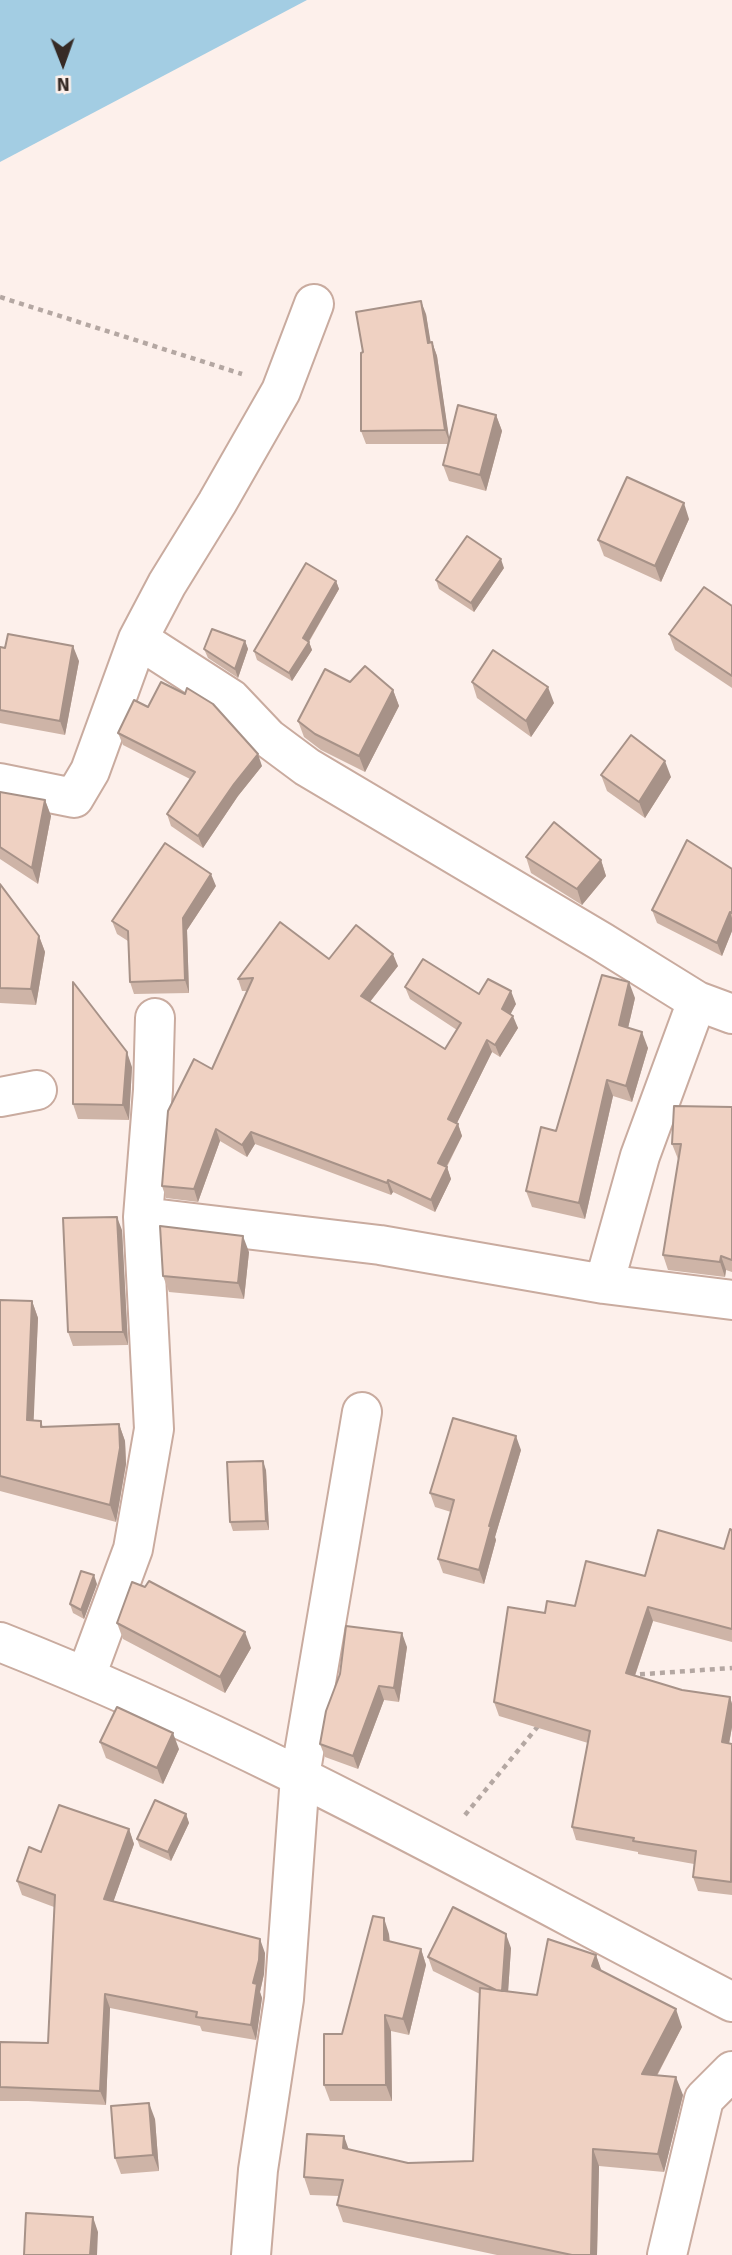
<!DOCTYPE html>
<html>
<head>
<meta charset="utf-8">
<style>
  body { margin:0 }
  #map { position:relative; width:732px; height:2255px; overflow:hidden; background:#fdf0eb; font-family:Signika,sans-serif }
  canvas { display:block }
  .north { position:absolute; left:28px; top:28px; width:70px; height:70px; -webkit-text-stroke:5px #fdf0eb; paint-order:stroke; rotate:179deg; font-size:19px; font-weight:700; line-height:28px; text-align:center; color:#362a25 }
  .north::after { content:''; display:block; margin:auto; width:24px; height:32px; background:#362a25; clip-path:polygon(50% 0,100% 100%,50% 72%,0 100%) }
</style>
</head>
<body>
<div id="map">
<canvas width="732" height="2255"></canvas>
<div class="north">N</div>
</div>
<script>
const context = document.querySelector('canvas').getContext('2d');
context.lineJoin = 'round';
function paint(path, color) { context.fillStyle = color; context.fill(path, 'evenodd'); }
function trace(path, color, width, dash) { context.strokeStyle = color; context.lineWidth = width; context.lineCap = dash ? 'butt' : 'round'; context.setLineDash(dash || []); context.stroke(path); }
paint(new Path2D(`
  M0,0H307L0,162Z`), '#a3cde3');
const minor = new Path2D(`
  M138,639L231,699L268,738L307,767L602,942L697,1001L640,1156L604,1284
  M0,783L74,798L90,771L138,639L167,584L217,503L281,391L314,304
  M697,1001L732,1014
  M0,1097L37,1090
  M143,1217L380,1245L604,1284L732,1300
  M0,1642C253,1741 491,1877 732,2002
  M86,1676L133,1549L154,1429L143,1217L153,1090L155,1018
  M251,2255L258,2170L284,1999L300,1776L362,1412
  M667,2255L704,2099L732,2071`);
trace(minor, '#c9ab9f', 42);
trace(new Path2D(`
  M0,297L242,374
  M630,1675L732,1668
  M465,1815L539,1725`), '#b4a7a2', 4.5, [5, 5]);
trace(minor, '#fff', 38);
paint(new Path2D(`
  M426,314L430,342H432L437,356L449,440L496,415L502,431L486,491L449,481L443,465L448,444H366L361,431L363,352Z
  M689,519L661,582L604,556L598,540Z
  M504,568L474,612L439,589L436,580Z
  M336,581L339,589L309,642L312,650L292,681L257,660L254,651Z
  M732,606V688L675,650L669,634Z
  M245,641L248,649L238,678L208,658L204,649Z
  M0,647L79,661L65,735L0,723Z
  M472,682L554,703L531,737L477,698Z
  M393,690L399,706L365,772L321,750L304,737L298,721Z
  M118,733L262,766L238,796L203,848L171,826L167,814L190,779L123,745Z
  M601,775L671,777L645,818L607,791Z
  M0,792L45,800L51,816L38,884L0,859Z
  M526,857L601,860L606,876L582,905L531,873Z
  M732,869V931L722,956L657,923L652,910Z
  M0,884L39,936L45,952L36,1005L0,1003Z
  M216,886L187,930L189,993L134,994L130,982L128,941L117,934L112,921Z
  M329,959L398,966L370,1002L445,1049L457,1030L410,999L405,987L479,994L516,1004L510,1014L518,1028L500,1057L492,1052L457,1123L458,1124L462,1136L447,1167L451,1179L435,1212L393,1192L391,1195L255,1144L247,1157L220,1141L198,1202L166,1198L162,1186L212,1069L247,991H242L238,979Z
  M635,998L628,1028L648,1048L632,1102L613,1096L585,1219L532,1207L526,1191L556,1131Z
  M132,1067L129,1120L78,1119L73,1104Z
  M732,1107V1272L726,1270L725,1277L668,1270L663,1255L679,1159H678L672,1144Z
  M122,1230L128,1345L73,1346L68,1332Z
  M249,1252L244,1299L169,1292L163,1276Z
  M0,1300L32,1301L38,1318L33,1421H41L43,1427L119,1424L125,1441L126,1464L116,1522L0,1491Z
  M521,1450L495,1537L496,1540L484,1584L443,1573L438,1559L451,1512L435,1507L430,1493Z
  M266,1470L269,1530L233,1531L230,1522Z
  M732,1530V1642L653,1621L635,1676L682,1690L730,1697L732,1704V1727L729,1743L732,1744V1895L698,1891L693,1877L694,1864L638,1854V1852L576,1840L572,1827L588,1743L499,1716L494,1702L545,1613L575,1606L645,1576L724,1549Z
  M97,1584L84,1619L73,1613L70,1604Z
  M117,1623L251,1648L225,1693L123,1639Z
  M407,1647L399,1702L384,1700L358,1769L325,1757L320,1744Z
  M100,1742L179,1749L163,1784L106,1758Z
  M186,1814L189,1823L171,1861L140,1847L137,1839Z
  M129,1829L134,1844L113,1902L265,1953L264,1974L260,1992L262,1998L256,2040L202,2031L200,2026L110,2008L106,2105L28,2101H0V2042L48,2043L54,1907L22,1895L17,1881L41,1852Z
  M389,1934L390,1942L421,1949L426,1965L409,2035L391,2031L392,2101H330L324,2085L342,2034Z
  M511,1948L508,1992L537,1995L596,1955L601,1971L682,2027L657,2076L683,2095L664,2172L599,2166L597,2255H497L343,2222L337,2205L339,2196L310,2195L304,2177L349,2150L408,2163L473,2161L480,1994L433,1971L428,1957Z
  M155,2119L159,2171L121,2174L115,2158Z`), '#ceb4a7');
paint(new Path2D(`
  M421,301L426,314L433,356L428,343Z
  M432,342L437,356L450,444L445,430Z
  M496,415L502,431L486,491L480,475Z
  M684,503L689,519L661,582L655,566Z
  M501,559L504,568L474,612L471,603Z
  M336,581L339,589L306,646L303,638Z
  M245,641L248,649L238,678L235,669Z
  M309,642L312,650L292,681L289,673Z
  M73,646L79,661L65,735L60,721Z
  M548,687L554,703L531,737L526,721Z
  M393,690L399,706L365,772L359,756Z
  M258,754L262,766L238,796L203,848L198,836L234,784Z
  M665,761L671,777L645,818L639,802Z
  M45,800L51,816L38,884L32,868Z
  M601,860L606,876L582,905L577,889Z
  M211,874L216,886L187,930L189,993L185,980L183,918Z
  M730,912L732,918V931L722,956L717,943Z
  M39,936L45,952L36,1005L31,989Z
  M393,954L398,966L365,1008L361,996Z
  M629,982L635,998L625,1041L619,1025Z
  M511,991L516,1004L507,1021L502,1009Z
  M513,1016L518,1028L500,1057L495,1045Z
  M642,1032L648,1048L632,1102L626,1086Z
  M487,1040L492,1052L453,1131L448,1119Z
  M127,1052L132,1067L129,1120L123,1105Z
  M607,1080L613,1096L585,1219L579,1203Z
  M458,1124L462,1136L442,1175L438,1163Z
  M216,1129L220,1141L198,1202L194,1189Z
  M251,1132L255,1144L247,1157L242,1145Z
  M447,1167L451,1179L435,1212L431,1200Z
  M388,1180L393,1192L391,1195L387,1183Z
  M117,1217L122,1230L128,1345L123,1332Z
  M243,1236L249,1252L244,1299L238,1283Z
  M721,1256L726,1270L725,1277L720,1262Z
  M32,1301L38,1318L33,1436L27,1420Z
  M119,1424L125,1441L126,1464L116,1522L110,1505Z
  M516,1436L521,1450L495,1537L496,1540L484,1584L479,1570L489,1526Z
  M263,1461L266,1470L269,1530L266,1521Z
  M94,1575L97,1584L84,1619L81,1610Z
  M648,1607L653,1621L631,1687L626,1673Z
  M245,1632L251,1648L225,1693L220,1677Z
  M402,1633L407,1647L399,1702L394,1688Z
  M379,1686L384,1700L358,1769L353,1756Z
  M730,1697L732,1704V1727L727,1755L722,1742Z
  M173,1733L179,1749L163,1784L157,1768Z
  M186,1814L189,1823L171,1861L168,1852Z
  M129,1829L134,1844L109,1914L104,1899Z
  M384,1918L389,1934L390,1956L384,1940Z
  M506,1934L511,1948L507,2007L502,1993Z
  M260,1939L265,1953L264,1974L260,1992L262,1998L256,2040L251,2025L253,1983Z
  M421,1949L426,1965L409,2035L403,2019Z
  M596,1955L602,1972L592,1966Z
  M105,1994L110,2008L106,2105L100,2091Z
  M676,2009L682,2027L648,2092L642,2074Z
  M385,2015L391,2031L392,2101L386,2085Z
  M676,2077L683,2095L664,2172L658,2154Z
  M149,2103L155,2119L159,2171L153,2155Z
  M344,2136L350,2153L343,2148Z
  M593,2149L599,2166L597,2255H591Z
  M93,2217L98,2232L97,2255H90Z`), '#a79288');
const building = new Path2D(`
  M421,301L428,343L432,342L445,430L361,431V353L363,352L356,312Z
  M458,405L496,415L480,475L443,465Z
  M627,477L684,503L655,566L598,540Z
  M467,536L501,559L471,603L436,580Z
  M306,563L336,581L303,638L309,642L289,673L254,651Z
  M704,587L732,606V676L669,634Z
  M212,629L245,641L235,669L204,649Z
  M8,634L73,646L60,721L0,710V647L5,648Z
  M493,650L548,687L526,721L472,682Z
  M365,666L393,690L359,756L315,734L298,721L325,669L350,682Z
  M161,682L185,694L187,688L213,704L258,754L234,784L198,836L167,814L195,772L118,733L134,700L148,707Z
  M631,735L665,761L639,802L601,775Z
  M0,792L45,800L32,868L0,847Z
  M554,822L601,860L577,889L526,857Z
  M687,840L732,869V913L730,912L717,943L652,910Z
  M165,843L211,874L183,918L185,980L130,982L128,931L112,921Z
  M0,884L39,936L31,989L0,988Z
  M280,922L329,959L356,925L393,954L361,996L445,1049L461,1023L405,987L423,959L479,994L488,979L511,991L502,1009L513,1016L495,1045L487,1040L448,1119L458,1124L438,1163L447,1167L431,1200L388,1180L387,1183L251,1132L242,1145L216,1129L194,1189L162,1186L168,1111L194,1059L212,1069L253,978L238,979Z
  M602,975L629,982L619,1025L642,1032L626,1086L607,1080L579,1203L526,1191L541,1127L556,1131Z
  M73,982L127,1052L123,1105L73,1104Z
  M674,1106L732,1107V1260L721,1256L720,1262L663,1255L681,1144H672Z
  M117,1217L123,1332H68L63,1218Z
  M160,1226L243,1236L238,1283L163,1276Z
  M0,1300L32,1301L27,1420L41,1421V1427L119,1424L120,1448L110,1505L0,1476Z
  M453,1418L516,1436L489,1526H491L479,1570L438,1559L454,1500L430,1493Z
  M263,1461L266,1521L230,1522L227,1462Z
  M730,1529L732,1530V1629L648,1607L626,1673L682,1690L730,1697L722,1742L732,1744L731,1882L693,1877L696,1851L633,1841L634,1838L572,1827L590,1731L494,1702L508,1607L545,1613L547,1601L575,1606L586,1561L645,1576L658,1530L724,1549Z
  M81,1571L94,1575L81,1610L70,1604Z
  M149,1581L245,1632L220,1677L117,1623L132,1582L145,1587Z
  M346,1626L402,1633L394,1688L379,1686L353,1756L320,1744L326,1711L340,1674Z
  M117,1707L173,1733L157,1768L100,1742Z
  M155,1800L186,1814L168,1852L137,1839Z
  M59,1805L129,1829L104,1899L260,1939L259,1960L253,1983L257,1984L251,2025L196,2017L197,2012L105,1994L100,2091L0,2087V2042L48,2043L55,1895L17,1881L29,1847L41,1852Z
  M453,1907L506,1934L502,1991L496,1990L428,1957Z
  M373,1916L384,1918V1940L421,1949L403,2019L385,2015L386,2085H324V2034H342Z
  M548,1939L596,1955L592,1966L676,2009L642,2074L676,2077L658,2154L593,2149L591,2255H572L337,2205L343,2180L304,2177L307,2134L344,2136L343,2148L408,2163L473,2161L480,1988L537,1995Z
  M149,2103L153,2155L115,2158L111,2106Z
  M26,2213L93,2217L90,2255H24Z`);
paint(building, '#efd1c2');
trace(building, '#a79288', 2);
</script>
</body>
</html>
